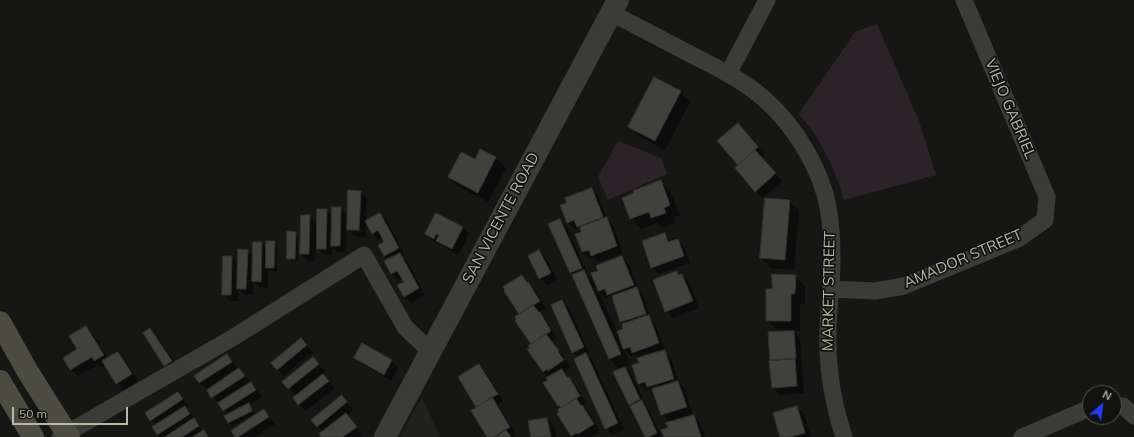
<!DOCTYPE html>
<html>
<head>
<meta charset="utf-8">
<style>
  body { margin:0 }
  #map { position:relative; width:1134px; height:437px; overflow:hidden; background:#161715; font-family:Mulish,sans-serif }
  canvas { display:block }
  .north { position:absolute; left:1082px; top:385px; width:40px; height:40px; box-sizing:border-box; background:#111210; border:1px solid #54544c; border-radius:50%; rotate:28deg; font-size:11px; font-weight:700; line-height:16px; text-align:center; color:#b8b7a6 }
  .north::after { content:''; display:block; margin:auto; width:14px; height:18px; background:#263cfd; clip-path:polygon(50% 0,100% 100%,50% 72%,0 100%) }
  .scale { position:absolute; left:12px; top:407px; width:116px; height:18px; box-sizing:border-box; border:2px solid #b8b7a6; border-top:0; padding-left:5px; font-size:12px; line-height:14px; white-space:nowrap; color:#b8b7a6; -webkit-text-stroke:3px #111210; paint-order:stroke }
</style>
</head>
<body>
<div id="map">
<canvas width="1134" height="437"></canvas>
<div class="north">N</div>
<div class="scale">50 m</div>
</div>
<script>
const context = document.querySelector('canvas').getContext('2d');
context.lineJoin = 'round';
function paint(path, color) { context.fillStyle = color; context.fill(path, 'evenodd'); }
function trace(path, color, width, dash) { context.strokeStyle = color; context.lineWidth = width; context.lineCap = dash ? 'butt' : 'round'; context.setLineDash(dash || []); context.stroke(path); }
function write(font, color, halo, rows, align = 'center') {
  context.font = font + ' Mulish,sans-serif'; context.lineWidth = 3.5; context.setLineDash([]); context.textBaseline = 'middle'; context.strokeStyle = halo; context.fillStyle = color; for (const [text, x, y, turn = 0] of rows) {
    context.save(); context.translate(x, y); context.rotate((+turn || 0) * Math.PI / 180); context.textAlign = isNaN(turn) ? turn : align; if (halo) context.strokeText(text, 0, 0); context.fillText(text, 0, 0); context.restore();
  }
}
paint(new Path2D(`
  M422,397L440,437H400Z`), '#20211e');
paint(new Path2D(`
  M877,24L919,121L936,175L844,200C835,169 821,139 799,114L855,32Z
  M618,141L661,158L667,174L608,200L598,177Z`), '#2c2329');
paint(new Path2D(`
  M680,92L690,102L665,150L639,136L629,126Z
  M744,131L764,154L761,157L782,181L763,198L736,168L739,165L718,141Z
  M481,150L496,158L506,168L488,202L459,187L449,177L475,161Z
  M661,181L670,191L680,215L673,217L675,223L662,228L657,223L641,229L631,219L623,198Z
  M592,189L598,196L608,220L613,225L623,253L599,262L594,257L589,258L583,252L582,231L579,228L575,229L568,223L562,206Z
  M360,192L367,198L366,221L380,214L387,221L405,255L402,257L407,261L425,295L411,303L404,296L405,282L402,278L399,280L392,273L389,260L385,256L379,245L385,242L383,238L379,240L372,233L366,222V237L354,236L347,228L346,252H338L332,246V255H324L316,246L315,261H308L301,254L310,216L318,224L326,210L332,217L340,208L348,216ZM353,229L364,230V232L353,231Z
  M789,201L799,211L794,270L771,268L761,258Z
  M560,220L567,227L588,275L595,283L599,271L622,257L629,264L640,292L643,295L651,319L655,323L665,350L664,351L671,358L679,383L684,388L693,414L669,421L662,415L655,393L649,389L645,390L639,383L640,359L635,354L631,356L624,348L630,364L624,367L631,374L662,437H646L630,404L620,370L610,359L573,276L574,275L571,272ZM598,290L605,298L610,296L614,301L621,322L624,325L625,329L617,332Z
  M463,228L469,234L458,255L433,241L426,234Z
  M295,233L298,236V261H291L288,258Z
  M664,235L672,242L677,240L684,246L690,263L659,274L652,267Z
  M274,242L277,245V271H270L268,269V288L260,287L253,281V295H245L238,288V301H230L223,294L232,257L239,264L247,251L254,257L262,243L267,249Z
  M539,251L546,258L557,279L547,285L540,278Z
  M676,272L680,276L682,275L689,282L699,308L673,318L666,311Z
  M522,276L535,290L546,308L539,312L546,320L557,338L552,341L565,358L564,359L570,367L563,372L581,394L580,395L586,403L582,405L589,413L600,431L591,437H574L572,435L558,414L562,408L559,405L549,380V378L543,371L528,349L532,344L521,314L505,291Z
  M795,276L805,286V304H800V331L792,330L800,338L804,393L779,395L772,388L769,333L788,332V330H777L767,320L773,290Z
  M562,302L569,308L590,354L587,355L593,361L624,430L613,435L606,428L579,358L573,352Z
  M86,327L93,334L108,359L118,353L125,360L138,381L124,390L117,383L106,365L101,368L98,364L78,376L71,369Z
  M150,330L157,336L178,368L171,372L165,366L144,334Z
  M301,339L313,352L284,376L277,369Z
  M363,345L392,361L398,367L391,381L362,364L355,358Z
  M227,355L239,370L246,376L262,397L249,405L255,414L232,426L226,416L228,415L207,389L199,383Z
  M313,359L325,371L322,374L335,388L306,411L294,398L297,396L284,382Z
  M479,365L486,372L503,401L498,404L516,434L512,437H488L478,407L459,377Z
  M178,393L189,406L186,408L192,414L196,421L195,422L209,437H160L158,435L154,428L157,426L151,420Z
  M342,397L353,410L347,415L362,434L359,437H322L323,432L313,420Z
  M797,407L804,414L811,437H781Z
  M264,411L275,424L255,437H236Z
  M693,416L700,423L705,437H665Z
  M547,419L554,426L556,437H532Z`), '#0007');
const building = new Path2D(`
  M654,77L681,91L655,141L628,127Z
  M738,123L758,147L738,165L717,141Z
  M480,149L496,157L478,193L448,177L461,152L475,159Z
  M755,150L776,173L755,192L735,168Z
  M661,180L670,205L664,208L666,213L651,218L649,212L630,219L622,198L634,193L633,191Z
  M592,188L603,217L577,227L574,220L567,223L560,205L567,203L565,198Z
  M348,190L361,191L359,230H347Z
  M765,198L790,200L785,260L760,258Z
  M332,207H341L340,246H331Z
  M317,209H327L326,249H317Z
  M380,213L399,248L384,256L378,245L384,242L378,230L372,234L365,221Z
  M436,213L463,227L452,249L436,241L439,235L436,234L434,239L425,234Z
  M301,215H310L309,254H300Z
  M607,217L617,246L591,256L589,250L582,252L575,234L581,232L580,227Z
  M560,219L582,268L570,273L548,224Z
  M287,231L296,232L295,259H287Z
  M665,233L668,242L678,239L684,256L651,268L642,241Z
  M266,241H275L274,268H266Z
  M253,242H262L261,282L252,281Z
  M238,249L248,250L246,289H237Z
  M539,250L551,273L539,279L528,256Z
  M400,253L419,288L404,297L397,285L404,282L397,271L391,274L384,261Z
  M223,256H232L231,295H222Z
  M622,256L634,285L607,295L605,289L598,291L591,273L598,271L596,266Z
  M584,270L621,354L609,359L572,275Z
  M677,271L678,275L682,274L693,301L665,312L653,280Z
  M772,274L796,275L795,294H791V321H766V289H772Z
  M522,275L527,283L528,282L540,301L519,314L504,291L505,290L503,287Z
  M637,287L646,314L620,322L612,296Z
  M562,300L584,347L572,353L551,305Z
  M533,305L539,312H540L551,331L531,344L515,321L516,320L515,317Z
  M649,315L659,343L632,353L630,347L623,349L617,331L623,329L622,324Z
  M86,326L104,355L94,361L92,357L70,370L63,358L77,349L69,336Z
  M150,328L172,361L164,366L143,333Z
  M794,331L796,358L770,360L768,332Z
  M546,334L559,351L558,352L564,360L548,371L547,369L543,372L527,349L530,348L528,346Z
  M301,338L307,345L277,370L271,363Z
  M362,343L392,360L384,375L354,358Z
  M665,350L674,379L647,387L645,382L638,384L632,365L639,363L637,358Z
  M118,352L132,374L116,384L102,361Z
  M586,353L618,423L605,429L574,359Z
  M227,354L232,362L199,383L194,376Z
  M313,357L319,364L288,389L282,382Z
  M795,359L797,386L772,388L769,361Z
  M479,364L498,394L476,407L458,377Z
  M625,367L640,399L629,405L613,372Z
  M239,368L245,376L211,398L207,390Z
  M562,369L567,378L569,377L580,396L561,408L559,405L558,406L543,383L548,380L546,378Z
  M323,374L329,381L298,405L293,398Z
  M678,381L687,407L661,415L652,389Z
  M251,382L256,390L223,411L218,403Z
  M178,392L183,399L150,421L145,413Z
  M342,395L347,402L317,427L311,420Z
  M492,397L510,427L494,437H487L471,411Z
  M576,398L581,406L582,405L594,424L578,434L577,433L571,436L557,414L559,412L558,410Z
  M642,400L657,433L649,437H645L630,406Z
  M249,403L252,411L228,423L224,416Z
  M185,406L190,414L157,435L152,427Z
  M797,406L805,433L790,437H780L773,413Z
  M264,409L269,417L238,437H235L231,431Z
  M346,413L357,427L343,437H321L319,434Z
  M694,415L701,437H664L661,430L668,428L666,423Z
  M194,418L199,426L182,437H165Z
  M547,418L551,437H531L528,421Z
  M204,430L208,437H193Z
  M506,430L511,437H496Z`);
paint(building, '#41413c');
trace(building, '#32332f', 1);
trace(new Path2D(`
  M611,13C639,27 667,42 694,56C714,66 734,76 752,89C786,114 813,154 825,194C831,216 832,238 832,260C832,285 828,309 828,333C827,368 833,403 844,437
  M728,74L767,0
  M831,289L875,291L904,286L1018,239L1045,220L1047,197L964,0
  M1114,406H1123L1134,416
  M60,437L234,337L364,255L405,327L430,351
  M1022,437L1090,408`), '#3c3c36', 17);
trace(new Path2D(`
  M385,437L618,0`), '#3c3c36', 22);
trace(new Path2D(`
  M0,322L28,372L69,437
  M0,381L33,437`), '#4c4c43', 22);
write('15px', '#b8b7a6', '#111210', [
  ["VIEJO GABRIEL",1010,109,67],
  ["SAN VICENTE ROAD",501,218,-62],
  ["AMADOR STREET",963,259,-23],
  ["MARKET STREET",829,291,-89]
]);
</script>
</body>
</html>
